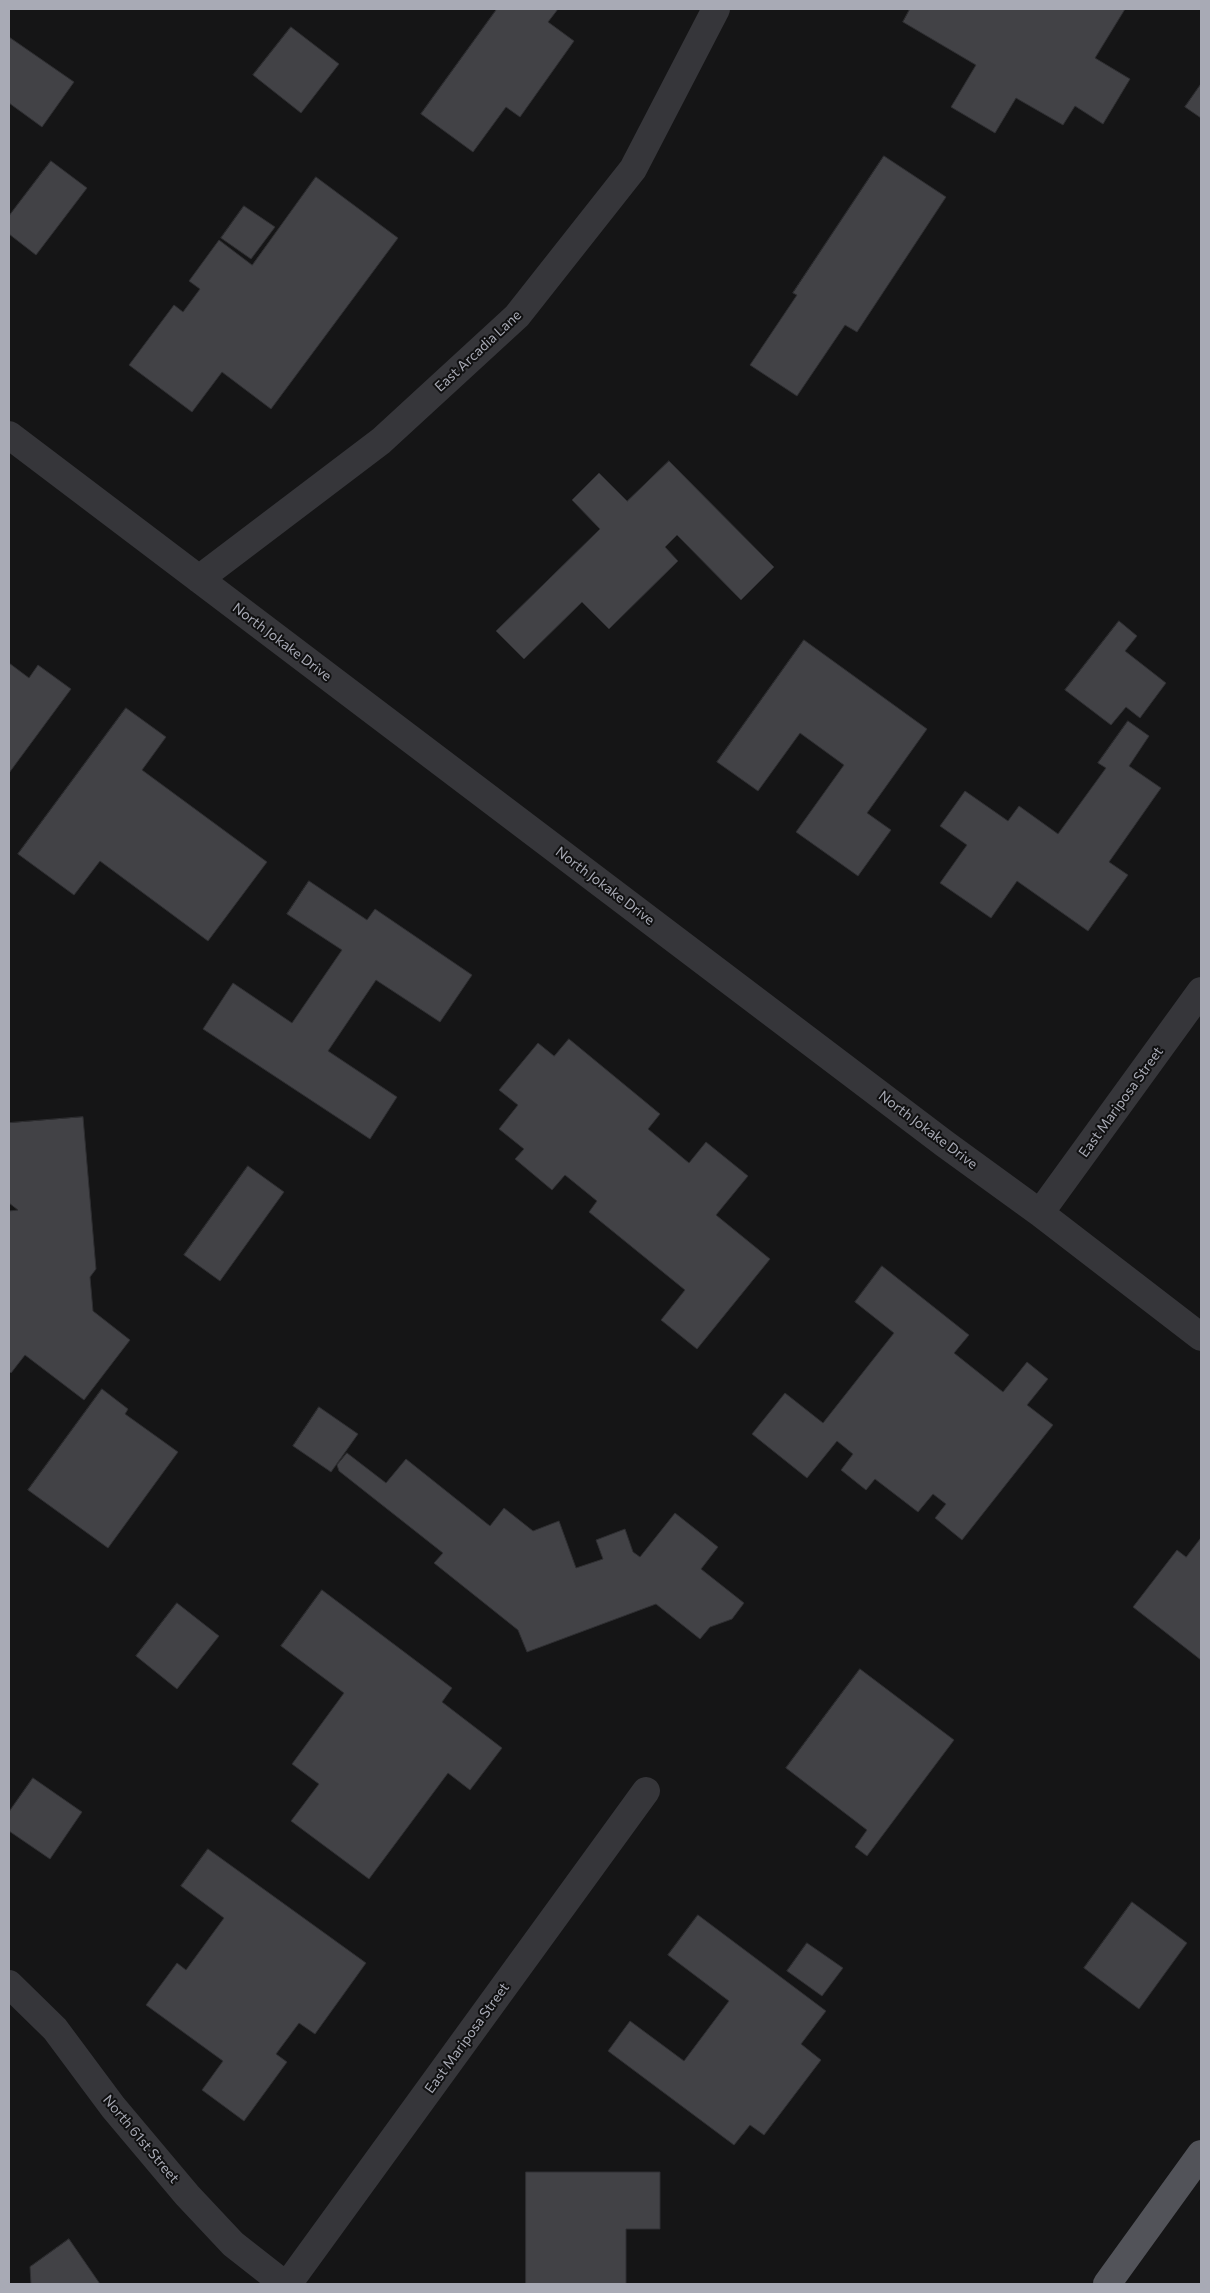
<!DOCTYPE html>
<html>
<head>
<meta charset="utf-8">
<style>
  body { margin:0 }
  #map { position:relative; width:1210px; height:2293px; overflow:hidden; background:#151516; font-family:Commissioner,sans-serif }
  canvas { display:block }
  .frame { position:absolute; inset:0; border:10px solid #a8aab5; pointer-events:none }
</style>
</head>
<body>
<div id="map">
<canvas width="1210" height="2293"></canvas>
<div class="frame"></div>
</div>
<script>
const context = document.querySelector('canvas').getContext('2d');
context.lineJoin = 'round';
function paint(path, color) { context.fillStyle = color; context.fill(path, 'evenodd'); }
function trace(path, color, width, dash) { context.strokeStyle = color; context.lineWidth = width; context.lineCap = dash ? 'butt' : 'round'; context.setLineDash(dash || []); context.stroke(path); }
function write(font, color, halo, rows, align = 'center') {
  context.font = font + ' Commissioner,sans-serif'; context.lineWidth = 4; context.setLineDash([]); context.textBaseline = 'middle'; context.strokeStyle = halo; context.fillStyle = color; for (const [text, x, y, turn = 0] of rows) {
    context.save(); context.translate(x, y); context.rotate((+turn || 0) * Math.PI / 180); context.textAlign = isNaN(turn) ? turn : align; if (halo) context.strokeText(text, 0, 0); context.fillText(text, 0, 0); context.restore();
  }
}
const building = new Path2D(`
  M497,9H558L548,22L574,41L520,117L506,107L473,152L421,114Z
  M910,9H1125L1095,58L1130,79L1103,124L1075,106L1063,125L1016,98L995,133L951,107L976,65L903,22Z
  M291,27L339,64L301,113L253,75Z
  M9,37L74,82L42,127L9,103Z
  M1201,84V118L1185,107Z
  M884,156L946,197L857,332L845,325L797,396L750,365L797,295L793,293Z
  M51,161L87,188L36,255L9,234V216Z
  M316,177L398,238L271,409L222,372L192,412L129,365L174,305L183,312L200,289L189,281L219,240L252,265Z
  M244,206L275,227L251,259L221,238Z
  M669,461L774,567L741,600L677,535L665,547L678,561L609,629L582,602L524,659L496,631L600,529L572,500L599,473L627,501Z
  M1119,621L1137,636L1125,651L1166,683L1140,718L1126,707L1111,725L1065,690Z
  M804,640L927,729L867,813L891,830L858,876L796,832L844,765L800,733L758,791L717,762Z
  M9,663L29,678L38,665L71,689L9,773Z
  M126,708L166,737L142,770L267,862L208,941L100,861L74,895L18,854Z
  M1128,721L1149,736L1129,766L1161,788L1109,862L1128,875L1088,931L1017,881L991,918L940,883L967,845L940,826L965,791L1008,821L1019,806L1058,834L1106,768L1098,763Z
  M309,881L367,920L375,909L472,975L440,1022L376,980L328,1051L397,1097L370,1139L203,1029L233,983L292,1023L342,950L287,914Z
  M569,1039L660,1114L648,1129L689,1163L706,1142L748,1176L716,1215L770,1259L697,1349L661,1320L685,1290L589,1212L597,1201L565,1175L552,1190L515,1159L524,1149L499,1129L518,1105L499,1090L538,1043L554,1056Z
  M83,1117L96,1269L90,1277L93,1311L130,1340L84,1400L25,1355L11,1373L9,1371V1211L18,1210L9,1203V1123Z
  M248,1166L284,1192L220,1281L184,1255Z
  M882,1266L969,1335L954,1353L1003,1392L1027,1362L1048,1379L1027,1405L1053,1425L962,1540L935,1518L946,1504L933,1494L918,1512L875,1479L866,1490L841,1470L853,1454L837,1441L807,1478L752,1434L785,1393L823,1423L894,1333L855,1302Z
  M102,1389L128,1409L125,1414L178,1452L108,1548L28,1490Z
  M319,1407L358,1434L331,1472L293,1446Z
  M347,1453L386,1483L406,1459L490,1526L504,1508L533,1531L559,1521L576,1568L603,1559L596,1540L625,1529L633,1552L640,1557L675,1513L718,1547L701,1569L744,1603L732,1619L710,1627L700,1639L656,1604L527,1652L518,1630L434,1563L443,1553L339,1471L337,1465Z
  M1201,1538V1660L1133,1607L1177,1550L1186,1557Z
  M322,1590L452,1688L442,1702L502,1748L470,1790L448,1773L369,1879L291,1821L319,1784L292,1764L344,1693L281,1646Z
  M177,1603L219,1636L177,1689L136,1656Z
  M860,1669L954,1740L867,1856L855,1847L867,1830L786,1768Z
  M33,1778L82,1812L50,1859L9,1831V1812Z
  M208,1849L366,1963L315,2034L299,2023L276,2054L287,2062L244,2121L202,2090L223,2061L146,2005L177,1963L186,1970L224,1918L181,1886Z
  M1132,1902L1187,1943L1139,2009L1084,1968Z
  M698,1915L826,2011L801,2044L821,2060L764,2135L750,2125L734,2145L608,2051L630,2021L684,2061L729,2001L668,1955Z
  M807,1943L843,1968L822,1996L787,1971Z
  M526,2172H660V2229H626V2284H526Z
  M69,2239L100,2284H31L30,2267Z`);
paint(building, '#424246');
trace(building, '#2f2f32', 1);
trace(new Path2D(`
  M9,435L945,1144L1040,1213L1201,1337
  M199,579L381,441L517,316L633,169L716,9
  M1040,1213L1201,991
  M9,1984L55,2029L113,2107L187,2195L233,2244L284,2284
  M288,2284L646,1791`), '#36363a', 28);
trace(new Path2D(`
  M1107,2284L1201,2154`), '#525359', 28);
write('14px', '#a8aab5', '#101011', [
  ["East Arcadia Lane",478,351,-43],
  ["North Jokake Drive",282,642,37],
  ["North Jokake Drive",605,886,37],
  ["East Mariposa Street",1121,1102,-54],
  ["North Jokake Drive",928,1130,37],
  ["East Mariposa Street",467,2038,-54],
  ["North 61st Street",141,2139,50]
]);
</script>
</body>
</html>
